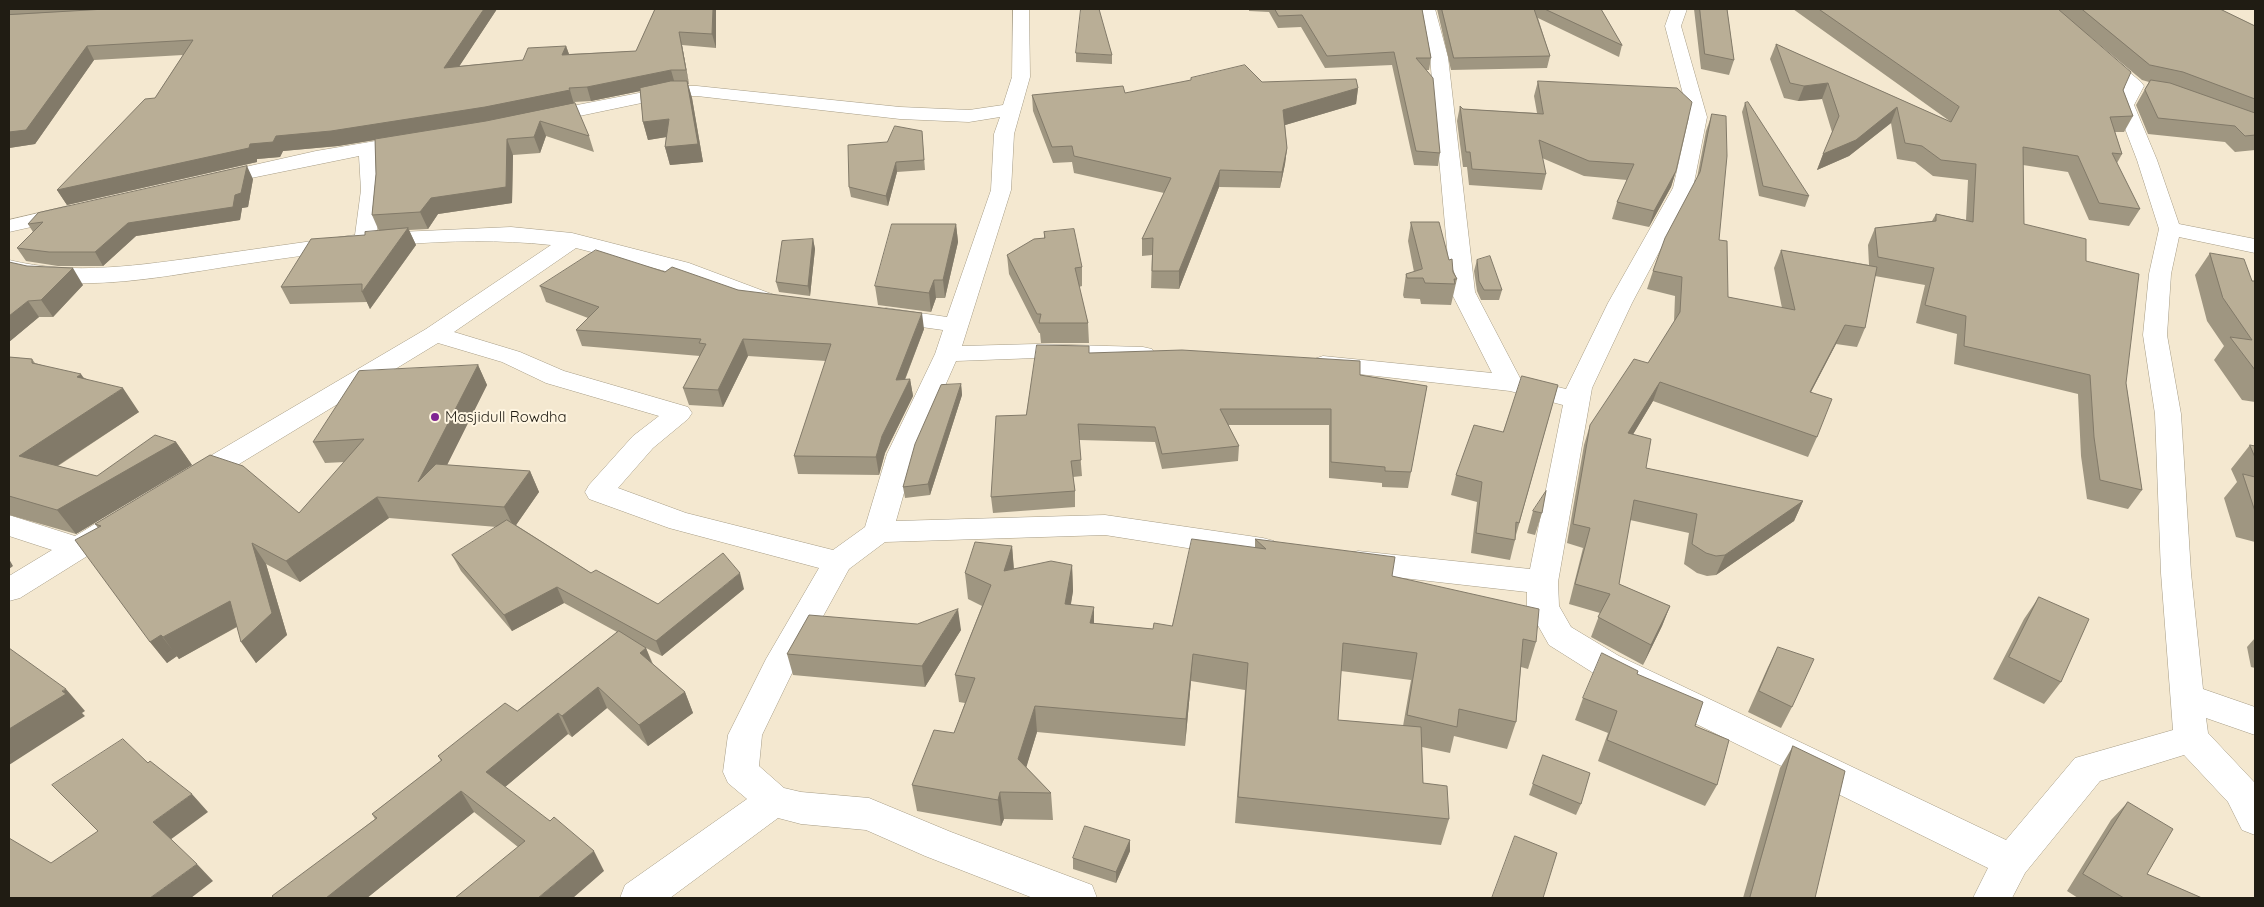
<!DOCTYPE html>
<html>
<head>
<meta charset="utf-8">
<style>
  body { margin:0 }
  #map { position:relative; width:2264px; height:907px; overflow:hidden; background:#f4e8d0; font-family:Quicksand,sans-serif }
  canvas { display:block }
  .frame { position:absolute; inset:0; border:10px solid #201c13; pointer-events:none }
</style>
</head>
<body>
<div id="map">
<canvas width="2264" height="907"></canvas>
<div class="frame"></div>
</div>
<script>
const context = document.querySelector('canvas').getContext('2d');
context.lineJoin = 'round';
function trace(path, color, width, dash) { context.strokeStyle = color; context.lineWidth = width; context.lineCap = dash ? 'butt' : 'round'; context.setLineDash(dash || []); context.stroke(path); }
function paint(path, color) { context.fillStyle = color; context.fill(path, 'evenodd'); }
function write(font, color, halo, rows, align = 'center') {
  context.font = font + ' Quicksand,sans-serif'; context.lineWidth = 4; context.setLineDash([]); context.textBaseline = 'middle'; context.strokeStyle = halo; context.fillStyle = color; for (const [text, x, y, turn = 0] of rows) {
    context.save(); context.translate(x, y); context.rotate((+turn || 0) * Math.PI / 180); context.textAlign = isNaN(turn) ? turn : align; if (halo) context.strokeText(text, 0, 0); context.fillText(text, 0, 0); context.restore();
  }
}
const minor = new Path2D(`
  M1013,9H1029L1030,77L1014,134L1011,190L962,346L1036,344L1143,347L1152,349L1155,354L1152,359L1143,361L1036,358L956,361L915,454L896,521L1105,515L1263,538L1274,541L1278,549L1274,557L1263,560L1105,535L885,542L849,569L793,671L762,735L759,766L784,788L801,792L869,798L951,832L1092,885L1097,898H1033L925,856L866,830L801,824L778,818L670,898H620L625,885L747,799L728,783L723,772L728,735L766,659L819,568L669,528L589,499L585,492L589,485L633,436L659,416L546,383L502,362L438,343L203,486L193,488L183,486L179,479L183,472L426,329L551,245C449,234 346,249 245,264C168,275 86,295 9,274V260C74,276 141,265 207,256C256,249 305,242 355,235L361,190L359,156L212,186L205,184L202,180L205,176L316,151L411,135L418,137L421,141L418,145L379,152L381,190L377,233L511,227L572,233L689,263L777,296L781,301L777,306L769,308L673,273L576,248L454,332L520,352L564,371L688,407L692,413L688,419L653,448L618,488L686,513L833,550L865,527L887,454L935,354L943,330L886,322L878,320L874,315L878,310L886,308L947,317L991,190L994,134L1000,117L969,122L900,119L697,96H675L541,124L534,122L532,118L534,114L541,112L675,86H697L900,107L969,110L1003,105L1012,77Z
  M1419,9H1435L1448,57L1475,292L1520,378L1566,389L1608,303L1673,188L1689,117L1665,26L1671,9H1687L1681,26L1707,117L1693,188L1632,303L1592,388L1558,582L1559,606L1571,627L1619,656L2006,840L2075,758L2173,730L2161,573L2155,414L2143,335L2149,274L2159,229L2137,160L2116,105L2125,87L2038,9H2055L2141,82L2144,86L2134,105L2157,160L2179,224L2255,239V253L2179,237L2171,274L2167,335L2181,414L2191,573L2203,689L2255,707V735L2206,718L2208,733L2255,783V835L2242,830L2228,802L2184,755L2100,781L2025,873L2012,898H1973L1988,868L1595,674L1549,645L1527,606V592L1358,573L1347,570L1343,562L1347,554L1358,551L1530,569L1563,405L1510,391L1314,369L1310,364L1314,359L1323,356L1492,373L1451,292L1430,57Z
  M68,206L76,207L79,212L76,217L9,232V220Z
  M9,515L75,536C91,527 103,515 121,521L126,528L121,535L20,598L9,601V576L52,550L9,536Z`);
trace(minor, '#a69c85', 1);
paint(minor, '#fff');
paint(new Path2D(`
  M9,9H497L459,66L523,60L566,46L569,54L636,51L655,9H716V48L682,45L689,84H688L692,98L703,162L670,165L665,147L666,137L648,140L643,122L640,91L591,101L574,102L589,136L594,152L546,136L540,153L513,155L512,203L438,214L428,229L409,230L416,245L370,309L367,302L290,304L281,287L365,235L379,231L372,215L376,174L375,140L338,146L283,151L280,157L257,159V162L67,205L57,190L155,98L183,55L94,60L35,144L9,148Z
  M1249,9H1422L1431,58L1429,70H1426L1440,153L1438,166L1414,165L1392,65L1325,68L1301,27L1278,28L1269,12L1249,11Z
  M1437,9H1601L1622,45L1619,57L1538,18L1550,56L1547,68L1451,70Z
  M1694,9H1727L1734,60L1729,75L1701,69Z
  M1793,9H2220L2255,26V150L2235,152L2225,142L2148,134L2136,105L2149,82L2142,80L2088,35L2123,90L2133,116L2124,132H2115L2122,154L2117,163L2140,209L2129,226L2089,220L2068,172L2023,165L2024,224L2086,261L2126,383L2142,490L2128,509L2087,499L2081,456L2078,394L1954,364L1957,334L1916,323L1925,285L1875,276L1865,328L1857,347L1836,344L1811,392L1817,437L1808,457L1653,401L1633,434L1646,468L1803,501L1794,521L1716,575L1707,576L1697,573L1684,564L1689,533L1630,520L1619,584L1670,606L1662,626L1643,665L1591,637L1600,613L1569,604L1583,548L1567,543L1584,445L1590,425L1648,363L1674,322L1675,296L1647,289L1653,271L1697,178L1706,131L1712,114L1719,240L1728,297L1782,308L1774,268L1781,250L1869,265L1868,245L1875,228L1932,221L1936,214L1966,220L1968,180L1933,176L1915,162L1897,159L1891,123L1849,156L1817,170L1832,132L1822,99L1798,101L1784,98L1770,59L1776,44L1951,122Z
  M1076,53L1112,55V64L1076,62Z
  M1538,81L1676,171L1671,187L1649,227L1612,219L1617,202L1627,180L1584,176L1542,158L1546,174L1542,190L1469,185L1467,167H1463L1457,121L1460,106L1463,109L1537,113L1534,96Z
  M1262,82L1358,88L1356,104L1285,125L1287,148L1285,164L1280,188L1219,187L1179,289L1151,288L1152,255L1142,256V239L1164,193L1074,173L1072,162L1053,163L1033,111L1032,95L1125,93Z
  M1745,103L1809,196L1805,207L1759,196L1742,112Z
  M922,131L925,170L897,172L888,206L851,197L849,187L887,142Z
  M253,179L248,207L242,208L240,220L136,236L103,266H58L26,261L17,248L33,232L28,224Z
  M1411,222L1449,260L1457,279L1451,305L1421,304L1420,299L1404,298L1403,295L1406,274L1414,272L1408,241Z
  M956,224L958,242L945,298H936L931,312L878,305L875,286Z
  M1044,232L1082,267V286L1079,287L1088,323L1089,343H1041L1040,333H1039L1009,274L1007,255L1044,238Z
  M813,239L815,249L810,296L779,292L776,282Z
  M2210,253L2252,281H2255V402L2242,400L2214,360L2224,346L2207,321L2195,275Z
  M1477,260L1502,290L1499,300H1481L1477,291L1474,271Z
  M9,262L83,285L53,317H39L9,342Z
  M665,272L738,290L924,329L905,380L910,379L913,396L885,453L879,475L798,474L794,456L826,361L748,356L723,407L689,405L683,388L700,356L582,346L576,330L588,318L546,302L540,286Z
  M1089,346V353L1360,375L1427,386L1408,488L1382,487V483L1329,478V425H1228L1239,446L1238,461L1162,469L1155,442L1079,440L1082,476L1073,477L1075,491V507L993,513L991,497L1026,415Z
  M9,357L32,359L35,363L85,378L139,412L58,466L97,476L176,442L192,465L76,534L9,515Z
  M478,365L487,385L447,465L530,471L539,492L516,525L591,573L658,604L744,589L662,656L646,648L653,664L685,692L693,713L648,746L607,708L572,737L568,734L505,787L604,871L518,847L474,812L367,898H274L375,819L372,814L441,761L438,756L517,711L617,632L564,603L512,631L461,571L452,555L497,527L389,518L300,582L266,564L287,635L256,663L237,627L179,659L177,656L167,663L150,642L98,528L95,524L299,513L345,462L325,463L313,442Z
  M961,384L962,395L930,495L905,498L903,487Z
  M1558,385L1516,535L1515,540L1510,560L1471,553L1477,502L1451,495L1456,475L1503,432Z
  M2250,445L2255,446V542L2236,537L2224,498L2237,482L2231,469Z
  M1533,511L1542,513L1535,535L1527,533Z
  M1255,539L1392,576L1536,642L1528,669L1521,667L1516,722L1507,749L1454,736L1450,753L1422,747L1423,783L1449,819L1441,845L1235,823L1245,690L1191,681L1185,746L1037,732L1026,767L1051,793L1053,820L1004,819L1001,826L917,811L912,785L954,733L965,703L959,702L955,675L982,606L968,599L965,573L1012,546L1014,569L1072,565L1073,591L1071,604L1094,623L1153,629L1172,626L1255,547ZM1341,671L1411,680L1403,726L1338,720Z
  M2039,597L2061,682L2044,704L1993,679L2024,619Z
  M961,630L925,687L793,675L787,654Z
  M2255,638V668L2251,667L2247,647Z
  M1778,647L1792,707L1781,728L1748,712L1768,667Z
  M1637,674L1695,726L1717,785L1705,806L1598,761L1608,733L1575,720L1583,698Z
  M1793,746L1815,898H1743L1780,768Z
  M1543,755L1581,804L1576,815L1529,795Z
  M2128,802L2147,874L2202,898H2078L2067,891L2111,820Z
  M1130,840V851L1116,883L1073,869V858Z`), '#9f9681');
paint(new Path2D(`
  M484,9H497L449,82L444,68Z
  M713,9H716V48L712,34Z
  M679,32L682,45L689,84L686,70Z
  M87,46L94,60L35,144L9,148V132Z
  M566,46L571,60L562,55Z
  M671,70L675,84L591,101L587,87Z
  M687,81L692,98L703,162L670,165L665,147Z
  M1828,83L1822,99L1798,101L1804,86Z
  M1358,88L1356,104L1282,126L1283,110Z
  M570,90L574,104L491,121L338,146L283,151L280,157L257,159V162L67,205L57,190L250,144L276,136Z
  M1897,107L1891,123L1849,156L1817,170L1823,154Z
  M669,119L673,136L648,140L643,122Z
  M540,121L546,136L540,153L534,137Z
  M507,139L513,155L512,203L438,214L428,229L420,212L431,198Z
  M1287,148L1285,164L1280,188L1282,172Z
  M896,162L897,172L888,206L886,196Z
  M247,166L253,179L248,207L242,208L240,220L136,236L103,266L95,252L128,223L235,195Z
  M1220,170L1219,187L1179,289V271Z
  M1676,171L1671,187L1649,227L1654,211Z
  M956,224L958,242L945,298L943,280Z
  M408,228L416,245L370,309L362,292Z
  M813,239L815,249L810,296L808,286Z
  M73,268L83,285L53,317L41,300Z
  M934,280L936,298L931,312L929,293Z
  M28,301L39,317L9,342V316Z
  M922,313L924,329L898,397L896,380Z
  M1845,325L1836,344L1801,411L1810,392Z
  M743,339L748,356L723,407L718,390Z
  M478,365L487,385L429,501L418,482Z
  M81,374L97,397L77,377Z
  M910,379L913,396L885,453L879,475L876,457L882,436Z
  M1660,382L1653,401L1622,453L1628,433Z
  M961,384L962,395L930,495L928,484Z
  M123,388L139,412L37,479L19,456Z
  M176,442L192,465L76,534L57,510Z
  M530,471L539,492L514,528L504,507Z
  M377,497L389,518L300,582L286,561Z
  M1803,501L1794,521L1716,575L1725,555Z
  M252,543L266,564L287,635L256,663L241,642Z
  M1012,546L1014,573L1004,571Z
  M9,559L13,566L9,569Z
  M1072,565L1073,591L1066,631L1065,604Z
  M740,573L744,589L662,656L656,641Z
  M557,587L564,603L512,631L504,615Z
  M230,601L245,622L179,659L163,637Z
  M1670,606L1662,626L1643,665L1651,645Z
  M1094,607V634L1090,623Z
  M958,609L961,630L925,687L922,666Z
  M161,635L177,656L167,663L150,642Z
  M646,648L654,669L640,653Z
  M1193,654L1191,681L1185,746L1186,719Z
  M598,687L607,708L572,737L562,716Z
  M66,689L85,711L82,713L85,716L9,765V729Z
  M685,692L693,713L648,746L639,725Z
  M1035,706L1037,732L1021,785L1018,759Z
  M558,713L568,734L498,793L486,772Z
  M461,791L474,812L367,898H326Z
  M1000,792L1004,819L1001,826L998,800Z
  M192,794L208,812L170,840L153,822Z
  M1130,840V851L1116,883V872Z
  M594,851L604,871L573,898H538Z
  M197,864L213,881L191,898H150Z`), '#827a69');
const building = new Path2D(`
  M106,9H484L444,68L523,60L528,48L566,46L562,55L636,51L655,9H713L712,34L679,32L686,70H671L587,87L569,88L570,90L485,107L331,131L276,136L273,142L250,144L249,148L57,190L145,99L155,98L193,40L87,46L26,130L9,132V15Z
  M1081,9H1099L1112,55L1076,53Z
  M1275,9H1422L1431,58H1416L1433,78L1440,153L1416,151L1394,52L1327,56L1302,15L1279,16Z
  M1442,9H1534L1550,56L1454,58Z
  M1545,9H1601L1622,45Z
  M1700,9H1727L1734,60L1705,54Z
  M1819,9H2058L2131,72L2123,90L2133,116L2110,117L2122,154L2112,153L2140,209L2099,203L2078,156L2023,147L2024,224L2086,239V261L2139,274L2126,383L2142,490L2100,480L2094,437L2090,375L1964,346L1966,316L1925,305L1934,268L1878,257L1875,228L1936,221V214L1973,222L1976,164L1941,160L1922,146L1905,143L1897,107L1856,140L1823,154L1839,116L1828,83L1804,86L1790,83L1776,44L1951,122L1959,107Z
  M2082,9H2220L2255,26V99L2183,72L2150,65Z
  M1245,65L1262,82L1356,79L1358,88L1283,110L1287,148L1282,172L1220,170L1179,271H1152L1153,238L1142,239L1171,178L1074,156L1072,146L1052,147L1032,95L1123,86L1125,93L1191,80V78Z
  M2151,80L2170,83L2255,113V135L2245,136L2235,126L2158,118L2145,90Z
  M671,81H687L698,144L665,147L669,119L643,122L640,88Z
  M1538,81L1677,88L1692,102L1676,171L1654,211L1617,202L1634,164L1589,161L1539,140L1546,174L1472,169L1470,152H1466L1460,106L1463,109L1543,114Z
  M1748,102L1809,196L1763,186L1745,103Z
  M575,103L589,136L540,121L534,137L507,139L506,187L431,198L420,212L372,215L376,174L375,139L486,121Z
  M1712,114L1726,116L1727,156L1719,240L1727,241L1728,297L1795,310L1781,250L1877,267L1865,328L1845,325L1810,392L1832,399L1817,437L1660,382L1628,433L1651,439L1646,468L1803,501L1725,555L1716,556L1706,553L1692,544L1697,514L1634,500L1619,584L1670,606L1651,645L1598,617L1610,594L1575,584L1590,528L1573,524L1590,425L1634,359L1648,363L1680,312L1682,277L1653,271L1665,238L1700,172Z
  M895,126L922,131L924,160L896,162L886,196L849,187L848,145L887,142Z
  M247,166L241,193L235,195L233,207L128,223L95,252H49L17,248L43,222L28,224L38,213Z
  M1411,222H1439L1449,260L1452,259L1453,272L1457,279H1454L1455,284L1425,283L1423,278H1407L1406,274L1422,269Z
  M892,224H956L943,280H934L929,293L875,286Z
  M408,228L362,292V284L281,287L311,239L365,235V232Z
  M1074,229L1082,267L1075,268L1088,323H1039L1041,314H1037L1007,255L1034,239L1045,238L1044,232Z
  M813,239L808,286L776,282L782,241Z
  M596,250L665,272L672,267L738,290L922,313L896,380L910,379L882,436L876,457L794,456L831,344L743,339L718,390L683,388L706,344L699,343L701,339L576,330L599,307L540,286Z
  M2210,253L2244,259L2252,281H2255V370L2230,337L2252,340L2223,298Z
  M1490,256L1502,290H1484L1479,281L1477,260Z
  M9,262L27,266L73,268L41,300L28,301L9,316Z
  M1037,345L1089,346V353L1182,350L1360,361V375L1427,386L1411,472L1385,471V467L1331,462V409H1220L1239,446L1162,454L1155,427L1078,424L1081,460L1071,461L1075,491L991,497L996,416L1026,415Z
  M9,357L32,359V363L81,374L77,377L123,388L19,456L97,476L155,435L176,442L57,510L9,496Z
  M478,365L418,482L436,464L530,471L504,507L377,497L286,561L252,543L272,613L241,642L230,601L163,637L161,635L150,642L75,540L101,526L95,524L210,455L243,466L299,513L364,439L313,442L359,371Z
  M1522,376L1558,385L1519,523L1516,522L1515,540L1476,533L1482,482L1456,475L1474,425L1503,432Z
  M961,384L928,484L903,487L915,444L941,385Z
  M2250,445L2255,446V457Z
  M2243,474L2255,477V511Z
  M1546,491L1542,513L1533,511Z
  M507,520L591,573L596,570L658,604L723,553L740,573L656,641L557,587L504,615L452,555Z
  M1192,539L1266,549L1255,539L1395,557L1392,576L1539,609L1536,642L1523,639L1516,722L1459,709L1457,727L1407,715L1417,653L1343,643L1338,720L1421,727L1423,783L1447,786L1449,819L1238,797L1248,663L1193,654L1186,719L1035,706L1018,759L1051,793L1000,792L998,800L912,785L934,730L954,733L975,678L955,675L991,585L965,573L975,542L1012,546L1004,571L1051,561L1072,565L1065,604L1094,607L1090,623L1153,629L1154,623L1172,626Z
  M2039,597L2089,619L2061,682L2009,657Z
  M958,609L922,666L787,654L809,615L917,624Z
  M619,631L646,648L640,653L685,692L639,725L598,687L562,716L558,713L486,772L550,821L554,817L594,851L538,898H455L525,841L461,791L326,898H274L272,896L377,818L372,814L442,760L438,756L505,703L517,711Z
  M1778,647L1814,659L1792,707L1759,691Z
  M9,648L66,689L62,691L66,694L9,729Z
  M1602,653L1638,671L1637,674L1703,702L1695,726L1729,740L1717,785L1607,740L1617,711L1583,698Z
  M123,739L148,763L150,761L192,794L153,822L197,864L150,898H9V838L51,863L98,831L52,785Z
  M1793,746L1845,771L1815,898H1750Z
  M1543,755L1590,773L1581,804L1533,784Z
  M2128,802L2173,829L2147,874L2202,898H2124L2083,874Z
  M1085,826L1130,840L1116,872L1073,858Z
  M1515,836L1557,853L1543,898H1492Z`);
paint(building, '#b9ae96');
trace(building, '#827a69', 1);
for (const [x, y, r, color] of [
  [435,417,5,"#7f2492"]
]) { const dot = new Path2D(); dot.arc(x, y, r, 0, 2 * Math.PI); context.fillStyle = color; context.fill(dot); trace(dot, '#fff6e2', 2); }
write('15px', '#201c13', '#fff6e2', [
  ["Masjidull Rowdha",445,417]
], 'left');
</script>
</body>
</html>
